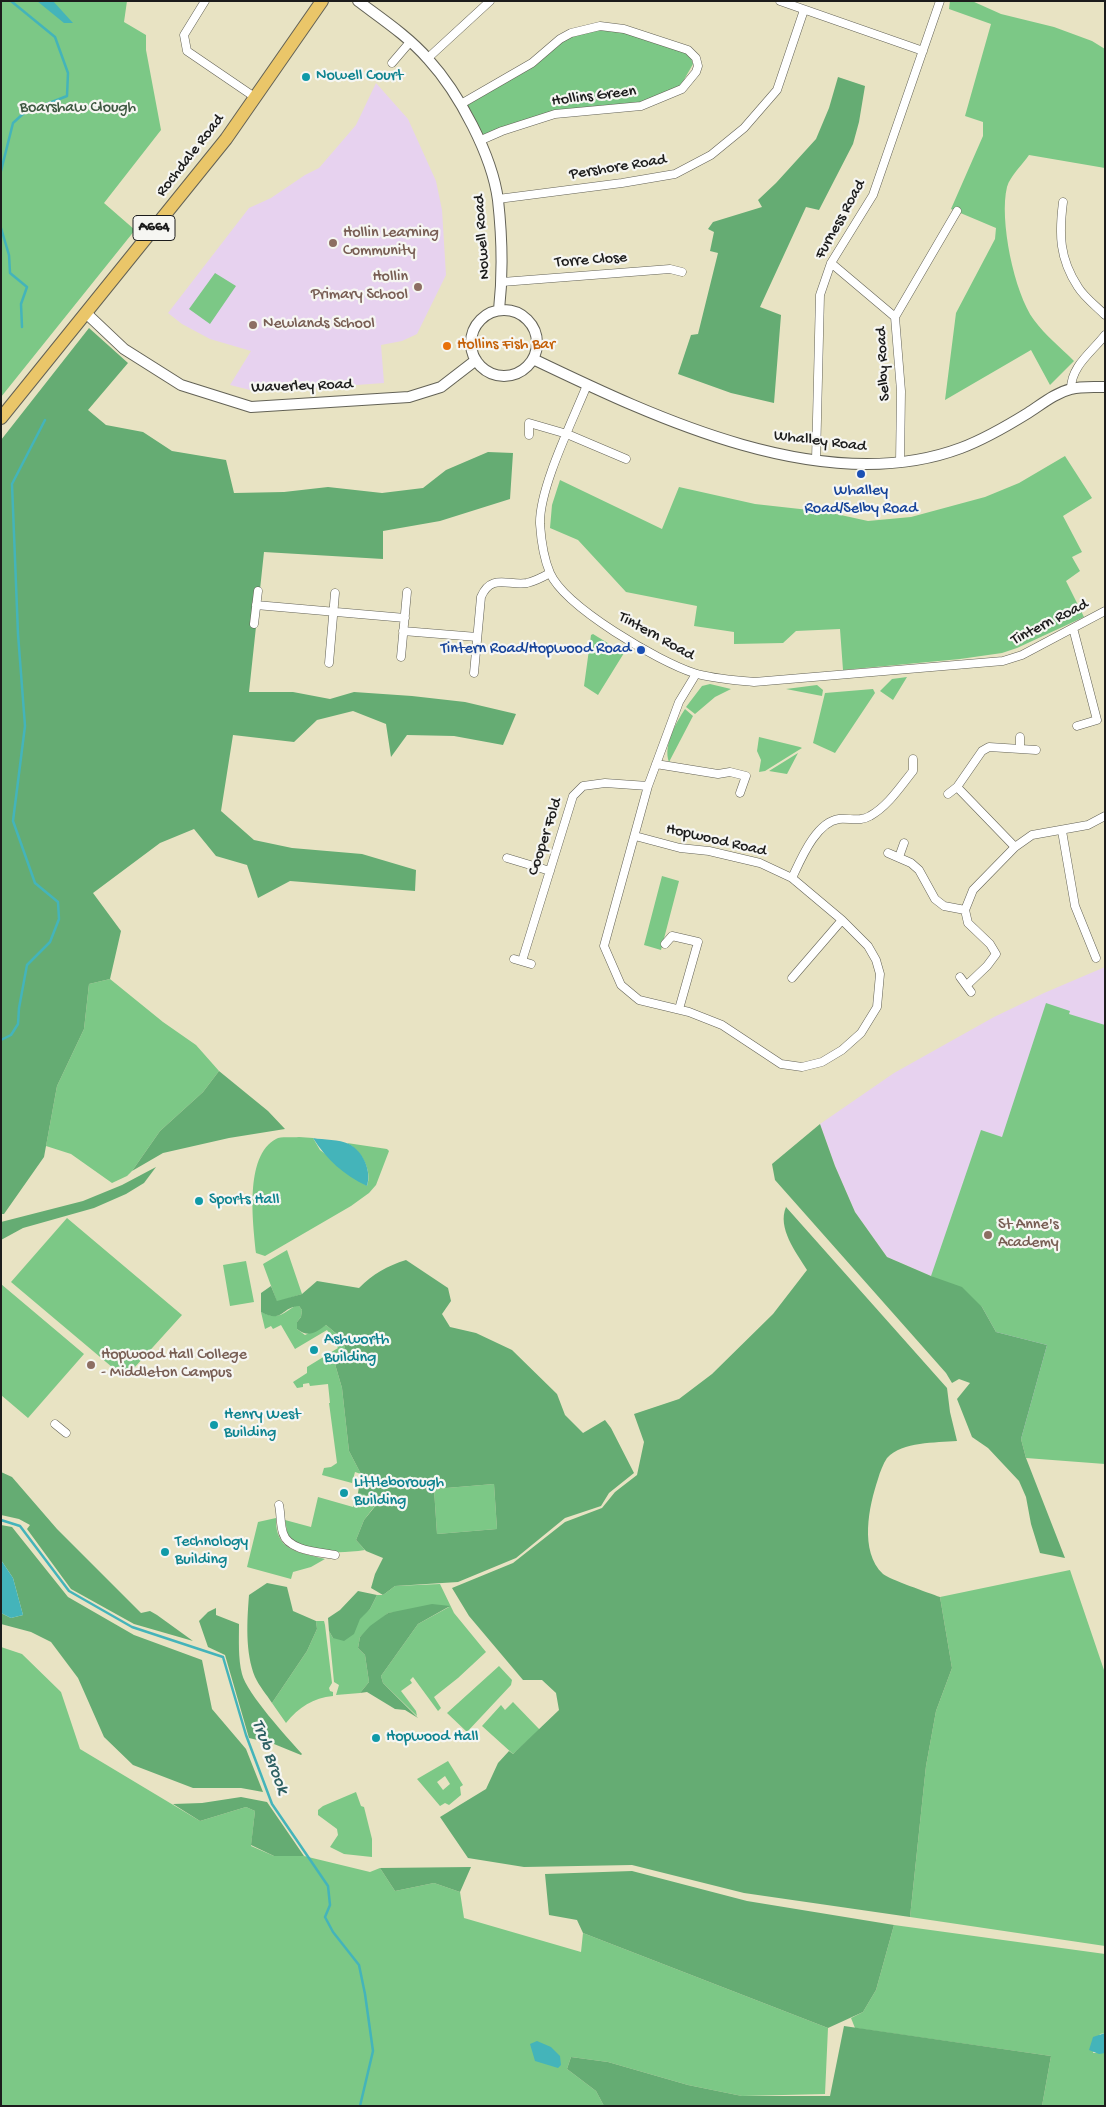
<!DOCTYPE html>
<html>
<head>
<meta charset="utf-8">
<style>
  body { margin:0 }
  #map { position:relative; width:1106px; height:2107px; overflow:hidden; background:#e8e3c3; font-family:"Gochi Hand",sans-serif }
  canvas { display:block }
  .frame { position:absolute; inset:0; border:2px solid #1c1c1c; pointer-events:none }
</style>
</head>
<body>
<div id="map">
<canvas width="1106" height="2107"></canvas>
<div class="frame"></div>
</div>
<script>
const context = document.querySelector('canvas').getContext('2d');
context.lineJoin = 'round';
function paint(path, color) { context.fillStyle = color; context.fill(path, 'evenodd'); }
function trace(path, color, width, dash) { context.strokeStyle = color; context.lineWidth = width; context.lineCap = dash ? 'butt' : 'round'; context.setLineDash(dash || []); context.stroke(path); }
function write(font, color, halo, rows, align = 'center') {
  context.font = font + ' "Gochi Hand",sans-serif'; context.lineWidth = 4.5; context.setLineDash([]); context.textBaseline = 'middle'; context.strokeStyle = halo; context.fillStyle = color; for (const [text, x, y, turn = 0] of rows) {
    context.save(); context.translate(x, y); context.rotate((+turn || 0) * Math.PI / 180); context.textAlign = isNaN(turn) ? turn : align; if (halo) context.strokeText(text, 0, 0); context.fillText(text, 0, 0); context.restore();
  }
}
paint(new Path2D(`
  M376,83L408,119L436,181L442,210L446,275L417,334L402,341L381,345L384,383L274,391L250,390L230,385L251,351L210,339L182,324L168,313L249,208L271,198L305,175L319,168L356,125Z
  M1105,967V1464L1021,1439L996,1332L982,1307L962,1287L931,1276L887,1257L855,1212L835,1166L820,1124L894,1073L994,1017L1044,993Z`), '#e7d2ef');
paint(new Path2D(`
  M1,1H127L124,22L146,35V50L161,130L104,203L135,230L1,397Z
  M950,1H972L1001,14L1054,27L1092,41L1105,49V168L1029,155C1023,164 1010,176 1007,187C999,219 1014,293 1034,320C1045,335 1061,348 1074,361L1050,385L1031,350L945,400L956,313L995,239L996,228L951,209L983,136V122L965,116L991,24L949,9Z
  M600,26L630,33L690,55L693,64L681,85L639,105L554,111L484,136L461,104L523,72L571,33Z
  M215,273L236,286L210,324L189,309Z
  M1065,456L1092,498L1063,516L1082,552L1072,557L1080,571L1066,581L1084,617L1017,648L1002,653L960,659L843,670L840,629L796,631L783,643L734,644V632L694,626L697,606L626,592L578,540L550,528L552,505L560,480L662,529L679,487L755,504L827,512L868,521L911,517L985,497L1019,483Z
  M593,634L624,653L598,695L584,686L591,635Z
  M907,677L893,700L880,691L892,679Z
  M710,684L731,689L715,697L695,714L686,707L702,686Z
  M817,685L823,690L822,696L786,689Z
  M873,689L875,693L835,753L813,743L825,693Z
  M685,709L693,716L669,762C663,745 676,723 685,709Z
  M759,737L800,747L802,748L765,771L759,772L761,760L757,751Z
  M798,753L787,774L769,771Z
  M662,876L679,881L661,950L644,945Z
  M110,979L163,1022L196,1045L219,1071L203,1092L160,1131L132,1171L127,1176L112,1183L71,1154L46,1146L57,1086L84,1029L89,984Z
  M1046,1003L1070,1011L1069,1014L1105,1025V1464L1026,1458L1021,1439L1047,1345L996,1332L982,1307L931,1276L981,1130L1002,1137Z
  M299,1137L313,1138L320,1150L367,1186C373,1171 361,1150 347,1143L387,1149L389,1151L376,1185L369,1193L351,1206L265,1256L256,1253C253,1223 244,1156 276,1139C281,1136 292,1138 299,1137Z
  M67,1218L182,1315L125,1378L11,1282Z
  M287,1250L302,1294L277,1302L263,1264Z
  M246,1261L254,1302L230,1306L223,1265Z
  M1,1284L84,1354L28,1418L1,1395Z
  M295,1306H299L302,1310L301,1317L297,1322V1329L305,1335L326,1325L343,1339L346,1354L335,1364L342,1388L349,1451L361,1474L355,1472L352,1483L322,1475L324,1468L331,1467L337,1463L329,1403H330L328,1384L310,1386L309,1383L303,1384V1387L297,1388L293,1382L307,1373V1367L338,1348L327,1330L295,1349L281,1325L273,1329L271,1326L265,1329L261,1312C277,1320 281,1315 295,1306Z
  M494,1484L497,1529L437,1534L434,1489Z
  M358,1493L381,1498L364,1520L356,1540L365,1550C337,1554 312,1554 288,1537L285,1520L311,1527L318,1497L353,1507Z
  M276,1518C275,1551 298,1552 325,1559L311,1567L293,1572L291,1579L247,1567L258,1522Z
  M1070,1570L1105,1673V1946L910,1917L926,1766L936,1711L952,1668L940,1597Z
  M440,1584L454,1613L486,1652L458,1678L434,1697L441,1708L438,1711L413,1677L410,1680L412,1683L401,1691L416,1711L417,1716L383,1683L381,1676L418,1624L449,1607L388,1613L360,1637L358,1648L365,1655L369,1682L360,1693L336,1695L339,1685L334,1682L329,1631L333,1638L370,1609L377,1595H383L395,1586Z
  M316,1621H324L325,1625L332,1683L329,1688L330,1691L333,1692V1696C313,1698 299,1707 286,1723L272,1703L307,1651L317,1629Z
  M1,1647L22,1654L61,1692L80,1749L200,1821L246,1807L255,1811L251,1846L274,1856H304L370,1872L380,1868L395,1891L434,1883L460,1892L464,1918L581,1952L583,1933L828,2028L825,2094L742,2096L688,2085L608,2062L571,2057L567,2069L596,2091L604,2106H1Z
  M499,1666L512,1680L511,1685L467,1732L447,1713Z
  M513,1702L540,1730L513,1754L482,1726L501,1705L505,1710Z
  M448,1761L463,1785L460,1787L461,1795L449,1805L445,1803L440,1806L417,1779ZM445,1776L450,1784L443,1790L437,1782Z
  M356,1792L361,1806L364,1807L372,1839V1857L344,1854L330,1847L338,1835L337,1829L318,1815V1810L323,1806Z
  M894,1925L1105,1954V2033L1100,2034L1093,2053H1105V2106H1042L1051,2056L855,2028L851,2018L863,2012L876,1990Z`), '#7cc886');
paint(new Path2D(`
  M838,77L865,86L859,122L853,144L819,210L806,207L760,307L781,315L774,403L731,393L678,374L691,335L698,334L718,253L710,251L714,232L708,229L713,222L762,207L758,200L776,183L816,139L829,108Z
  M89,328L128,363L88,410L106,425L143,432L172,451L226,460L234,493L284,492L328,487L382,493L423,488L446,470L488,452L513,453L510,499L440,521L383,531V559L264,552L249,692H293L330,699L354,692L412,696L465,702L516,714L503,745L454,736L407,735L391,757L386,724L353,711L317,720L294,742L233,735L221,811L254,840L292,848L362,854L416,870L415,891L290,881L258,898L247,865L216,856L194,829L160,843L93,893L121,931L110,979L89,984L84,1029L57,1086L44,1157L4,1214H1V440Z
  M219,1071L268,1111L285,1129L229,1138L163,1153L132,1171L160,1131L203,1092Z
  M820,1124L835,1166L855,1212L887,1257L931,1276L962,1287L982,1307L996,1332L1047,1345L1021,1439L1026,1458L1065,1558L1040,1553L1031,1524L1026,1497L1019,1481L988,1448L972,1437L957,1399L970,1383L959,1379L952,1383L946,1373L775,1180L772,1164Z
  M156,1167L144,1183L126,1194L94,1208L23,1228L1,1240V1222L83,1201L122,1185Z
  M786,1207L947,1388L950,1412L957,1441C935,1443 903,1441 887,1458C883,1464 880,1472 878,1479C869,1506 859,1551 883,1574C889,1579 929,1593 940,1597L952,1668L936,1711L926,1766L910,1917L744,1893L632,1865L524,1867L468,1858L440,1817L486,1789L498,1763L509,1751L513,1754L559,1710L556,1693L542,1680H523L469,1616L452,1588L513,1563L565,1522L602,1508L615,1492L637,1475L644,1442L634,1414L679,1399L712,1374L773,1314L807,1270C796,1252 777,1228 786,1207Z
  M406,1260L448,1288L451,1301L442,1314L450,1327L476,1333L512,1350L557,1394L565,1415L583,1433L605,1420L611,1428L634,1473L609,1493L601,1506L565,1518L516,1558L458,1582L395,1586L383,1595L371,1588L375,1574L383,1558L366,1551L356,1540L364,1520L381,1499L358,1493L361,1474L349,1451L342,1388L335,1364L346,1354L343,1339L326,1325C315,1333 309,1338 297,1329V1322L301,1317L302,1310L299,1306C281,1307 283,1324 261,1312V1293L271,1286L277,1301L302,1294L317,1281L359,1288C373,1274 387,1266 406,1260ZM494,1484L497,1529L437,1534L434,1489Z
  M1,1472L12,1477L57,1529L141,1613L150,1611L157,1615L193,1641L134,1624L71,1589L27,1529L30,1525L19,1519L1,1515Z
  M1,1525L12,1527L68,1597L134,1635L202,1660L212,1709L246,1749L263,1792L241,1788H193L133,1765L104,1737L78,1678L51,1642L31,1632L1,1624V1613L11,1618L23,1615L13,1578L1,1560Z
  M267,1583L287,1587L293,1611L316,1621L317,1629L307,1651L272,1703C267,1695 259,1686 255,1677C245,1652 247,1621 249,1595Z
  M358,1591L377,1595L370,1609L360,1619L354,1634L344,1641L333,1638L329,1631L328,1618L340,1610Z
  M432,1604L450,1606L418,1624L381,1676L383,1683L418,1718L405,1710L395,1709L367,1692L360,1693L369,1682L365,1655L358,1648L360,1637L370,1626L388,1613Z
  M216,1608V1615L239,1624C239,1640 238,1658 242,1674C247,1694 287,1737 302,1754L301,1755L274,1744L249,1738L225,1655L208,1647L199,1621L208,1612Z
  M241,1797L267,1802L304,1856H274L251,1845L255,1811L246,1807L200,1821L173,1804L202,1803Z
  M471,1867L460,1892L434,1883L395,1891L380,1868Z
  M632,1871L747,1901L894,1925L876,1990L863,2012L828,2028L583,1933L577,1920L549,1915L545,1874Z
  M844,2026L1051,2056L1042,2106H604L596,2091L567,2069L571,2057L608,2062L688,2085L742,2096H830Z`), '#65ac73');
paint(new Path2D(`
  M37,1H53L73,23H64Z
  M313,1138C324,1140 339,1139 349,1144C363,1151 372,1171 367,1186C344,1175 327,1160 313,1138Z
  M1,1560L13,1578L23,1615L11,1618L1,1613Z
  M1105,2033V2053L1099,2054L1089,2050L1093,2037Z
  M537,2041L551,2047L560,2056L561,2065L558,2068L535,2061L530,2044Z`), '#44b4ba');
trace(new Path2D(`
  M1,171L13,123L24,113L67,96L68,73L55,37L11,1
  M1,228L9,255L10,273L27,287L21,304L22,327
  M1,1040L11,1035L18,1024L19,1008L27,965L50,942L59,919L58,902L35,883L13,821L25,726L18,634L12,484L45,420
  M1,1520L20,1526L69,1591L132,1627L223,1657L246,1735L272,1804L328,1886L330,1905L325,1917L333,1932L359,1965L365,1994L373,2051L360,2106`), '#44b4ba', 2.5);
const minor = new Path2D(`
  M205,1L184,35L187,51L256,98
  M780,1L923,51
  M428,58L490,1
  M392,63L410,42
  M461,104L532,63L560,39L571,33L600,26L624,29L688,50L696,58L698,66L696,72L682,89L641,106L555,114L502,131L479,141
  M498,199L622,183L675,174L711,155L744,128L777,90L804,10
  M1063,202C1059,234 1059,258 1078,287C1084,297 1096,306 1105,315
  M831,263L895,317L901,391L900,463
  M502,282L670,269L682,272
  M895,317L957,211
  M587,385C573,420 539,488 540,524C541,539 544,559 550,573C565,607 659,662 694,673C713,679 734,680 754,682L1003,661L1022,655L1105,611
  M1071,389C1071,366 1092,352 1105,335
  M529,435V423L567,434L626,459
  M816,460L820,295L831,263L873,195L940,1
  M256,605L405,618
  M254,624L258,591
  M1073,628L1097,720L1077,726
  M403,631L477,637
  M401,657L407,592
  M329,663L335,593
  M474,673L481,597C491,573 508,586 527,583C535,581 543,577 550,573
  M1020,749V737
  M656,764L718,774L730,772L746,776L740,793
  M948,794L957,787
  M1062,831L1075,906L1096,958
  M635,836L680,848L709,851L760,863L792,878L842,920L868,946L876,960L880,974L877,1007L861,1033L842,1050L822,1062L802,1067L781,1064L722,1025L689,1012L639,1000L621,985L604,946L648,786L679,702L696,674
  M1015,847L957,787L982,751L989,747L1036,750
  M888,853L911,863L919,870L935,899L944,906L965,910
  M899,857L904,843
  M507,858L550,871
  M792,878C801,859 816,822 839,819C850,818 860,822 870,816C888,806 900,787 913,771V759
  M665,944L672,936L698,942L679,1009
  M514,959L531,964
  M522,961L573,796L583,786L605,783L648,786
  M960,977L971,992
  M792,978L842,920
  M967,985L987,966L996,954L990,944L968,923L965,910L973,890L1015,847L1032,835L1088,825L1105,816
  M55,1424L66,1433
  M279,1505C281,1514 280,1524 283,1533C288,1551 320,1552 335,1555`);
const tertiary = new Path2D(`
  M358,1C382,19 409,37 428,59C459,93 492,155 498,200C502,236 503,274 499,310
  M471 343a33 33 0 1 1 66 0a33 33 0 1 1-66 0Z
  M87,314L124,349L181,385L251,407L409,397L441,387L476,360
  M533,359C656,418 825,499 961,448C985,439 1007,426 1028,413C1042,404 1055,393 1071,389C1081,386 1094,387 1105,387`);
const primary = new Path2D(`
  M1,418L226,139L322,1`);
trace(minor, '#636256', 9);
trace(tertiary, '#636256', 12);
trace(primary, '#636256', 14);
trace(minor, '#fff', 8);
trace(tertiary, '#fff', 10);
trace(primary, '#eac669', 12);
for (const [x, y, r, color] of [
  [306,77,5,"#0f9aa8"],
  [333,243,5,"#8d6e63"],
  [418,287,5,"#8d6e63"],
  [253,325,5,"#8d6e63"],
  [447,346,5,"#e8710a"],
  [861,474,5,"#1a4fb4"],
  [641,650,5,"#1a4fb4"],
  [199,1201,5,"#0f9aa8"],
  [988,1235,5,"#8d6e63"],
  [314,1350,5,"#0f9aa8"],
  [91,1365,5,"#8d6e63"],
  [214,1425,5,"#0f9aa8"],
  [344,1493,5,"#0f9aa8"],
  [165,1552,5,"#0f9aa8"],
  [376,1738,5,"#0f9aa8"]
]) { const dot = new Path2D(); dot.arc(x, y, r, 0, 2 * Math.PI); context.fillStyle = color; context.fill(dot); trace(dot, '#f6f6f2', 2); }
for (const [x, y, w] of [
  [154,228,42]
]) { const box = new Path2D(); box.roundRect(x - w / 2, y - 12.5, w, 25, 4); context.fillStyle = '#f6f6f2'; context.fill(box); trace(box, '#1c1c1c', 1); }
write('bold 15px', '#1c1c1c', null, [
  ["A664",154,228]
]);
write('16px', '#0d838f', '#f6f6f2', [
  ["Nowell Court",316,77],
  ["Sports Hall",209,1201],
  ["Ashworth",324,1341],
  ["Building",324,1359],
  ["Henry West",224,1416],
  ["Building",224,1434],
  ["Littleborough",354,1484],
  ["Building",354,1502],
  ["Technology",175,1543],
  ["Building",175,1561],
  ["Hopwood Hall",386,1738]
], 'left');
write('16px', '#1c1c1c', '#f6f6f2', [
  ["Hollins Green",594,97,-7],
  ["Rochdale Road",191,156,-52],
  ["Pershore Road",618,168,-9],
  ["Furness Road",841,220,-61],
  ["Nowell Road",483,237,-94],
  ["Torre Close",591,261,-4],
  ["Selby Road",884,364,-93],
  ["Waverley Road",302,387,-2],
  ["Whalley Road",820,442,7],
  ["Tintern Road",1050,623,-27],
  ["Tintern Road",656,637,29],
  ["Cooper Fold",546,837,-72],
  ["Hopwood Road",716,841,13]
]);
write('16px', '#3e5841', '#f6f6f2', [
  ["Boarshaw Clough",78,109]
]);
write('16px', '#785e54', '#f6f6f2', [
  ["Hollin Learning",343,234],
  ["Community",343,252],
  ["Hollin",408,278,"right"],
  ["Primary School",408,296,"right"],
  ["Newlands School",263,325],
  ["St Anne's",998,1226],
  ["Academy",998,1244],
  ["Hopwood Hall College",101,1356],
  ["- Middleton Campus",101,1374]
], 'left');
write('16px', '#c56008', '#f6f6f2', [
  ["Hollins Fish Bar",457,346]
], 'left');
write('16px', '#164399', '#f6f6f2', [
  ["Whalley",861,492],
  ["Road/Selby Road",861,510],
  ["Tintern Road/Hopwood Road",631,650,"right"]
]);
write('italic 18px', '#2e6063', '#f6f6f2', [
  ["Trub Brook",269,1757,70]
]);
</script>
</body>
</html>
